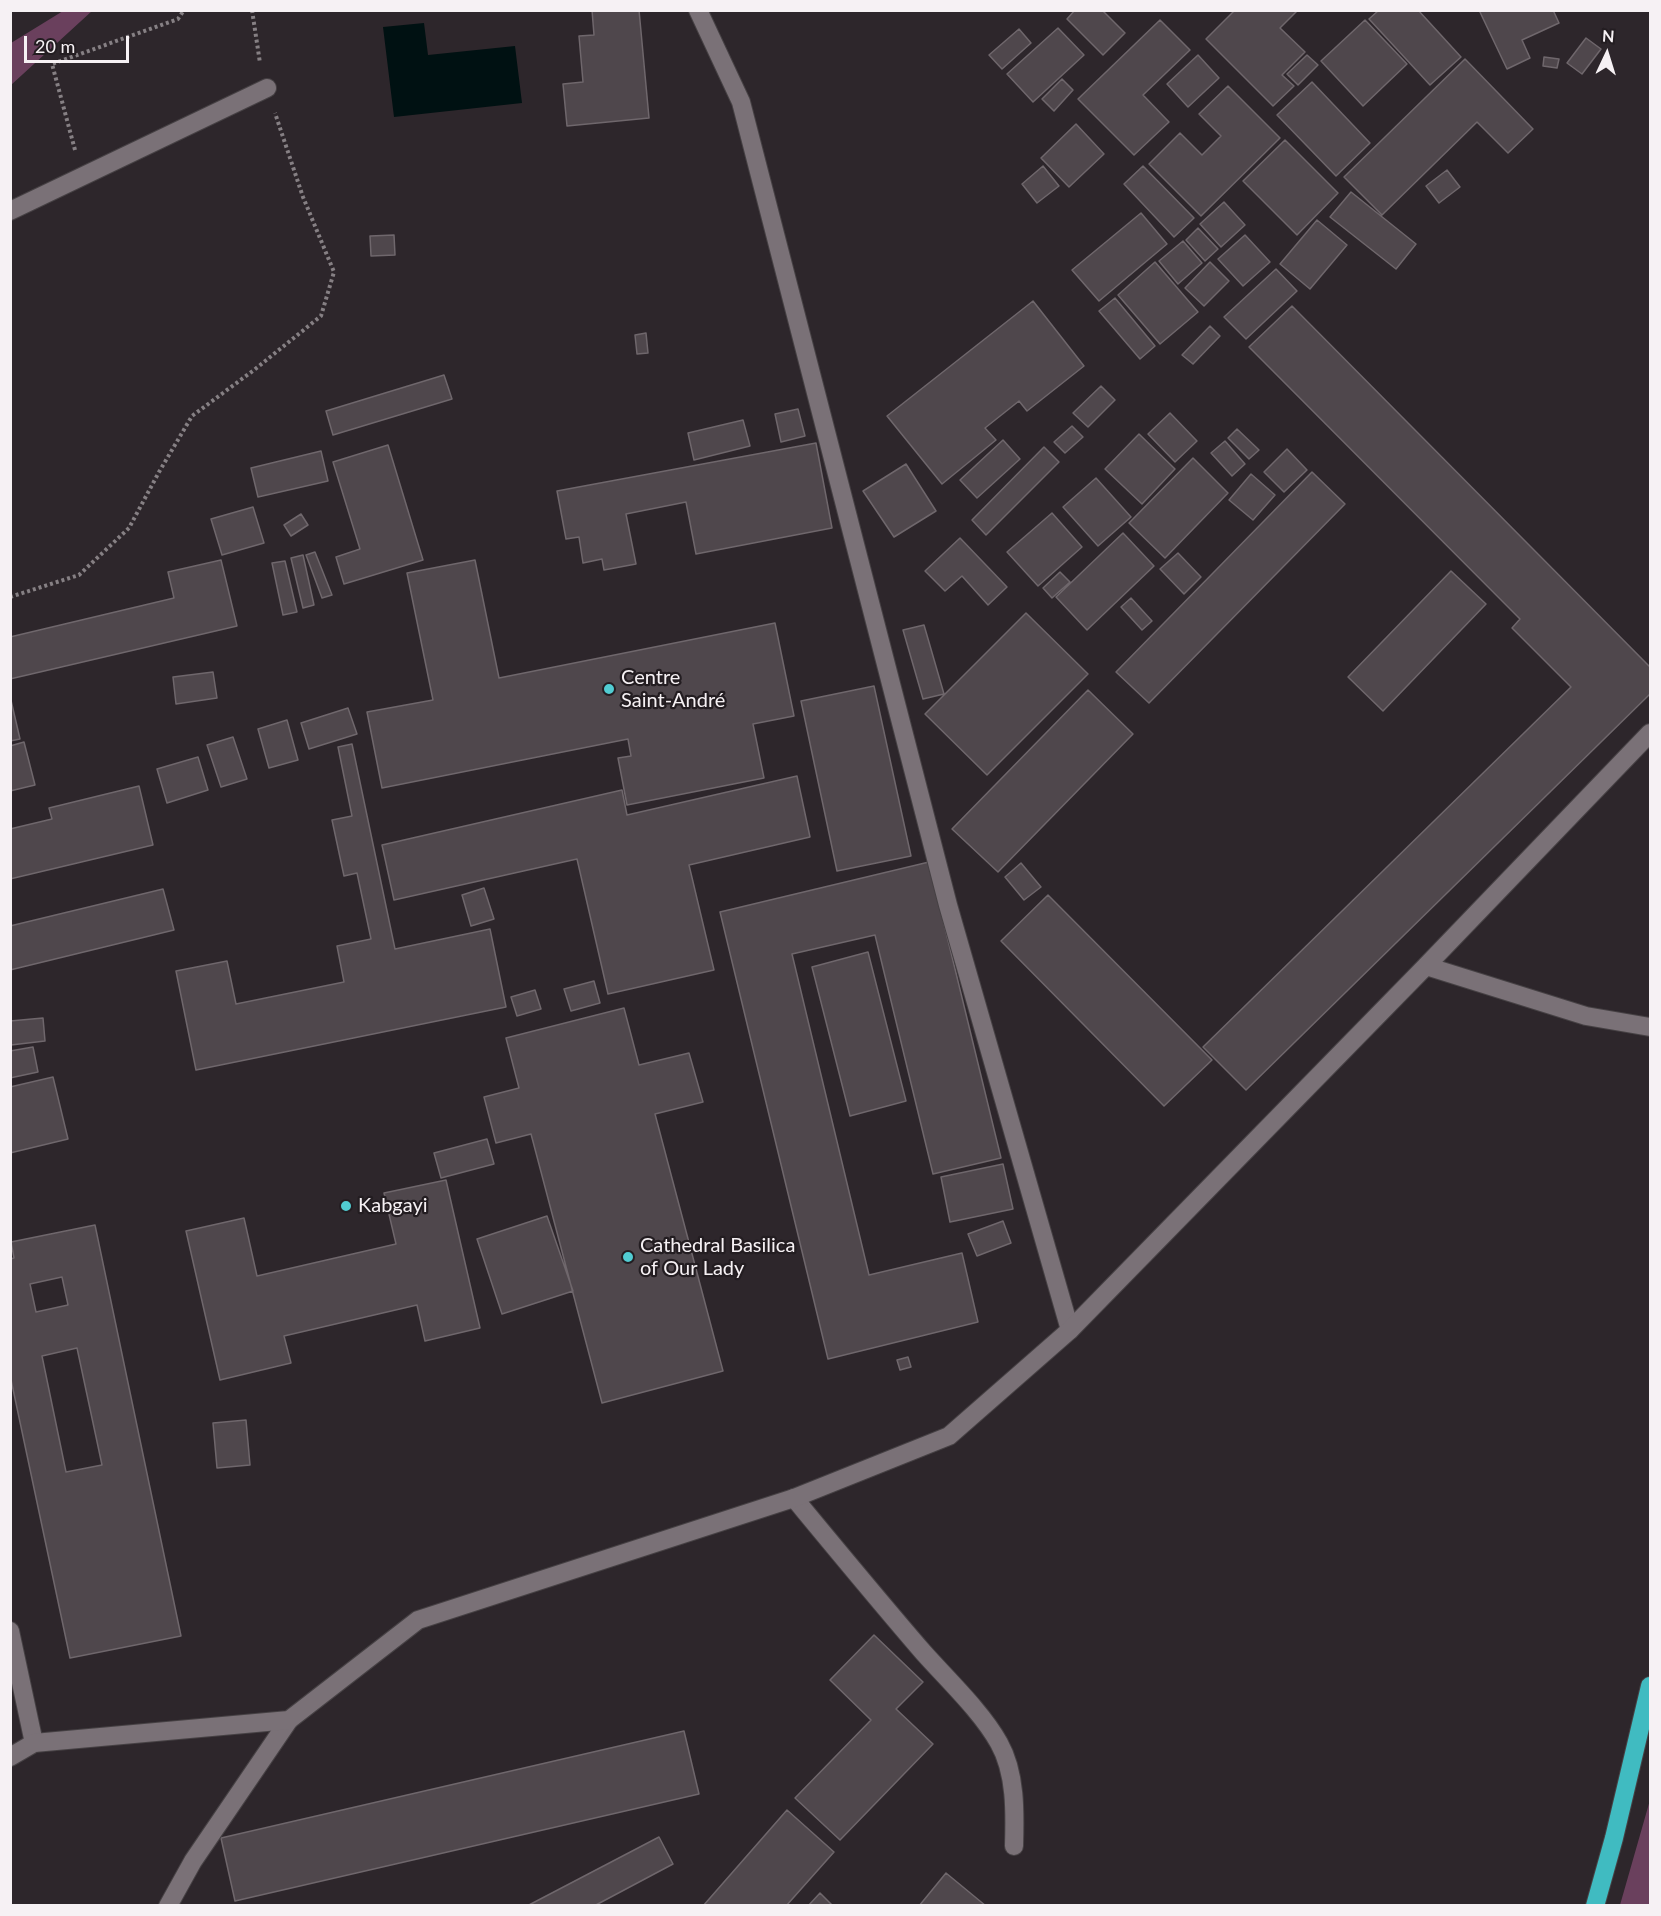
<!DOCTYPE html>
<html>
<head>
<meta charset="utf-8">
<style>
  body { margin:0 }
  #map { position:relative; width:1661px; height:1916px; overflow:hidden; background:#2d262b; font-family:Lato,sans-serif }
  canvas { display:block }
  .frame { position:absolute; inset:0; border:12px solid #f6f1f4; pointer-events:none }
  .north { position:absolute; left:1577px; top:24px; width:60px; height:60px; -webkit-text-stroke:4px #231d21; paint-order:stroke; rotate:4deg; font-size:16px; font-weight:700; line-height:24px; text-align:center; color:#f6f1f4 }
  .north::after { content:''; display:block; margin:auto; width:21px; height:27px; background:#f6f1f4; clip-path:polygon(50% 0,100% 100%,50% 72%,0 100%) }
  .scale { position:absolute; left:24px; top:36px; width:105px; height:27px; box-sizing:border-box; border:3px solid #f6f1f4; border-top:0; padding-left:8px; font-size:18px; line-height:21px; white-space:nowrap; color:#f6f1f4; -webkit-text-stroke:4px #231d21; paint-order:stroke }
</style>
</head>
<body>
<div id="map">
<canvas width="1661" height="1916"></canvas>
<div class="frame"></div>
<div class="north">N</div>
<div class="scale">20 m</div>
</div>
<script>
const context = document.querySelector('canvas').getContext('2d');
context.lineJoin = 'round';
function paint(path, color) { context.fillStyle = color; context.fill(path, 'evenodd'); }
function trace(path, color, width, dash) { context.strokeStyle = color; context.lineWidth = width; context.lineCap = dash ? 'butt' : 'round'; context.setLineDash(dash || []); context.stroke(path); }
function write(font, color, halo, rows, align = 'center') {
  context.font = font + ' Lato,sans-serif'; context.lineWidth = 4.5; context.setLineDash([]); context.textBaseline = 'middle'; context.strokeStyle = halo; context.fillStyle = color; for (const [text, x, y, turn = 0] of rows) {
    context.save(); context.translate(x, y); context.rotate((+turn || 0) * Math.PI / 180); context.textAlign = isNaN(turn) ? turn : align; if (halo) context.strokeText(text, 0, 0); context.fillText(text, 0, 0); context.restore();
  }
}
paint(new Path2D(`
  M63,11H92L11,85V43Z
  M1650,1800V1905H1620Z`), '#6a405d');
paint(new Path2D(`
  M424,23L428,55L515,46L522,103L394,117L383,27Z`), '#001112');
const building = new Path2D(`
  M592,10H639L649,118L567,126L563,84L583,82L579,36L594,35Z
  M1075,10H1102L1125,33L1103,55L1067,19Z
  M1235,10H1298L1280,28L1305,52L1282,75L1294,86L1273,106L1206,39Z
  M1379,10H1418L1461,57L1430,85L1369,19Z
  M1479,10H1553L1559,23L1522,40L1530,58L1507,69Z
  M1160,20L1190,50L1143,95L1169,122L1134,155L1078,99Z
  M1365,20L1407,64L1363,106L1321,61Z
  M1058,28L1084,55L1033,102L1007,74Z
  M1019,29L1031,43L1002,69L989,55Z
  M1586,38L1601,49L1582,74L1567,63Z
  M1198,55L1219,78L1188,107L1167,84Z
  M1307,55L1318,65L1298,85L1287,74Z
  M1544,57L1559,59L1557,68L1543,66Z
  M1465,59L1533,129L1508,153L1477,122L1382,215L1344,177Z
  M1062,79L1073,90L1054,111L1042,99Z
  M1312,82L1370,143L1336,176L1277,115Z
  M1228,86L1280,138L1201,216L1149,164L1180,133L1202,155L1221,136L1199,114Z
  M1076,124L1104,154L1069,187L1041,158Z
  M1285,140L1338,193L1297,235L1243,181Z
  M1043,166L1059,186L1037,203L1022,184Z
  M1143,166L1194,218L1174,237L1124,184Z
  M1447,170L1460,187L1439,203L1426,186Z
  M1351,192L1416,244L1396,269L1330,217Z
  M1224,202L1245,225L1221,247L1200,224Z
  M1141,213L1167,244L1099,301L1072,270Z
  M1317,220L1347,245L1310,289L1280,264Z
  M1198,228L1218,249L1205,261L1186,240Z
  M394,235L395,255L371,256L370,236Z
  M1245,235L1270,262L1243,286L1218,259Z
  M1183,241L1202,263L1178,284L1159,261Z
  M1155,262L1198,312L1160,344L1118,295Z
  M1210,262L1229,281L1204,306L1185,288Z
  M1276,269L1297,291L1246,339L1224,317Z
  M1115,298L1155,346L1140,359L1099,311Z
  M1033,301L1084,366L1027,411L1019,401L985,428L996,440L942,484L887,416Z
  M1292,306L1650,667V694L1246,1090L1203,1047L1571,687L1512,628L1520,619L1249,347Z
  M1210,326L1220,336L1193,364L1182,355Z
  M646,333L648,353L637,354L635,335Z
  M444,375L452,399L333,435L326,411Z
  M1101,386L1115,400L1088,427L1073,413Z
  M798,409L805,436L781,442L775,414Z
  M1170,413L1197,441L1175,462L1148,434Z
  M743,420L750,446L694,460L688,433Z
  M1072,426L1083,437L1065,453L1054,442Z
  M1237,429L1259,450L1249,459L1228,438Z
  M1139,434L1175,469L1142,504L1105,469Z
  M1003,440L1020,459L977,498L960,480Z
  M1225,441L1245,464L1232,476L1211,453Z
  M816,443L832,528L696,554L686,502L626,514L636,564L604,570L602,559L583,563L579,537L566,539L557,491Z
  M388,445L423,560L344,584L336,557L360,549L333,462Z
  M1044,447L1059,462L986,535L972,520Z
  M1287,449L1307,470L1284,492L1264,472Z
  M321,451L328,481L258,497L251,468Z
  M1193,458L1228,493L1165,558L1129,523Z
  M906,464L936,511L894,537L863,491Z
  M1312,472L1345,504L1149,703L1116,672Z
  M1251,474L1275,495L1253,520L1229,500Z
  M1096,478L1131,517L1098,546L1063,507Z
  M253,507L264,543L222,555L211,519Z
  M1052,513L1082,547L1038,586L1007,552Z
  M301,514L308,525L291,536L284,525Z
  M1123,533L1154,566L1087,630L1056,597Z
  M960,538L1007,587L988,605L962,576L945,591L925,571Z
  M315,552L332,595L322,598L306,555Z
  M1178,553L1201,577L1184,594L1160,569Z
  M303,555L314,605L303,608L291,558Z
  M221,560L237,626L10,679V637L174,598L168,572Z
  M475,560L499,678L775,623L794,716L753,724L764,778L627,805L618,758L631,756L628,739L382,788L367,712L433,700L407,573Z
  M285,561L297,612L283,615L272,563Z
  M1451,571L1486,604L1383,711L1348,677Z
  M1060,572L1070,582L1052,598L1043,588Z
  M1131,598L1152,621L1142,630L1121,607Z
  M1026,613L1088,674L987,775L925,714Z
  M924,625L944,694L923,699L903,630Z
  M213,672L217,698L176,704L173,677Z
  M874,686L911,856L837,871L801,701Z
  M1088,690L1133,734L998,872L952,829Z
  M10,696L20,739L10,741Z
  M348,708L357,734L309,749L301,723Z
  M287,720L298,760L269,768L258,729Z
  M233,737L247,779L221,787L207,745Z
  M24,742L35,785L10,791V746Z
  M352,744L395,949L490,929L506,1007L196,1070L176,971L227,961L236,1004L344,982L337,946L371,939L357,873L344,876L332,820L352,816L338,747Z
  M198,757L208,790L167,803L157,769Z
  M797,776L810,837L689,865L714,970L608,994L577,859L394,900L382,845L622,790L627,815Z
  M139,786L153,845L10,879V829L52,819L49,808Z
  M929,862L1001,1158L933,1174L875,935L792,954L869,1275L962,1253L978,1322L828,1359L720,912Z
  M1021,863L1041,887L1024,900L1005,877Z
  M484,888L494,919L471,926L462,895Z
  M163,889L174,930L10,970V926Z
  M1048,895L1212,1060L1164,1106L1001,941Z
  M868,952L906,1101L850,1116L812,967Z
  M594,981L600,1003L571,1011L564,989Z
  M535,990L541,1009L517,1016L511,997Z
  M624,1008L639,1065L689,1053L703,1102L655,1114L723,1371L602,1403L531,1134L496,1143L484,1097L519,1088L506,1038Z
  M43,1018L45,1041L11,1045L10,1021Z
  M33,1047L38,1072L10,1078V1051Z
  M53,1077L68,1139L10,1153V1087Z
  M487,1139L494,1164L441,1178L434,1153Z
  M1003,1164L1013,1209L950,1222L941,1177Z
  M446,1180L480,1328L425,1341L417,1305L284,1336L291,1363L220,1380L186,1231L244,1218L257,1276L396,1244L384,1193Z
  M547,1216L573,1291L502,1314L477,1239Z
  M1003,1221L1011,1243L977,1256L968,1234Z
  M95,1225L181,1636L70,1658L10,1375V1259L14,1258L11,1242ZM62,1277L68,1305L36,1312L30,1284ZM77,1348L102,1465L66,1472L42,1356Z
  M908,1357L911,1367L900,1370L897,1360Z
  M246,1420L250,1465L217,1468L213,1423Z
  M874,1635L923,1682L896,1709L933,1744L840,1840L795,1798L871,1720L830,1680Z
  M684,1731L699,1794L235,1901L221,1838Z
  M787,1810L834,1852L786,1906H703Z
  M659,1837L673,1864L594,1906H527Z
  M946,1873L986,1906H919Z
  M820,1893L833,1906H808Z`);
paint(building, '#4f474c');
trace(building, '#6f676c', 1.5);
const lane = new Path2D(`
  M698,10L741,102L948,905L1070,1330
  M10,211L267,88
  M794,1498C837,1550 879,1601 923,1652C947,1679 982,1712 999,1743C1016,1773 1015,1813 1014,1846
  M10,1631L34,1743
  M168,1906L193,1861L289,1720`);
const street = new Path2D(`
  M1426,966L1650,733
  M10,1757L34,1743L289,1720L418,1620L794,1498L949,1436L1070,1330L1426,966L1586,1016L1650,1027`);
const highway = new Path2D(`
  M1595,1906L1614,1838L1650,1686`);
trace(lane, '#464144', 20);
trace(street, '#464144', 20);
trace(highway, '#464144', 20);
trace(new Path2D(`
  M252,10L260,63
  M75,150L52,64L178,19L184,10
  M10,597L79,575L129,528L159,472L192,416L254,370L321,316L334,272L303,197L275,113`), '#868084', 4, [3, 3]);
trace(lane, '#7a7177', 18);
trace(street, '#7a7177', 18);
trace(highway, '#40bbc1', 18);
for (const [x, y, r, color] of [
  [609,689,6,"#51ccd2"],
  [346,1206,6,"#51ccd2"],
  [628,1257,6,"#51ccd2"]
]) { const dot = new Path2D(); dot.arc(x, y, r, 0, 2 * Math.PI); context.fillStyle = color; context.fill(dot); trace(dot, '#231d21', 2); }
write('20px', '#f6f1f4', '#231d21', [
  ["Centre",621,678],
  ["Saint-André",621,701],
  ["Kabgayi",358,1206],
  ["Cathedral Basilica",640,1246],
  ["of Our Lady",640,1269]
], 'left');
</script>
</body>
</html>
